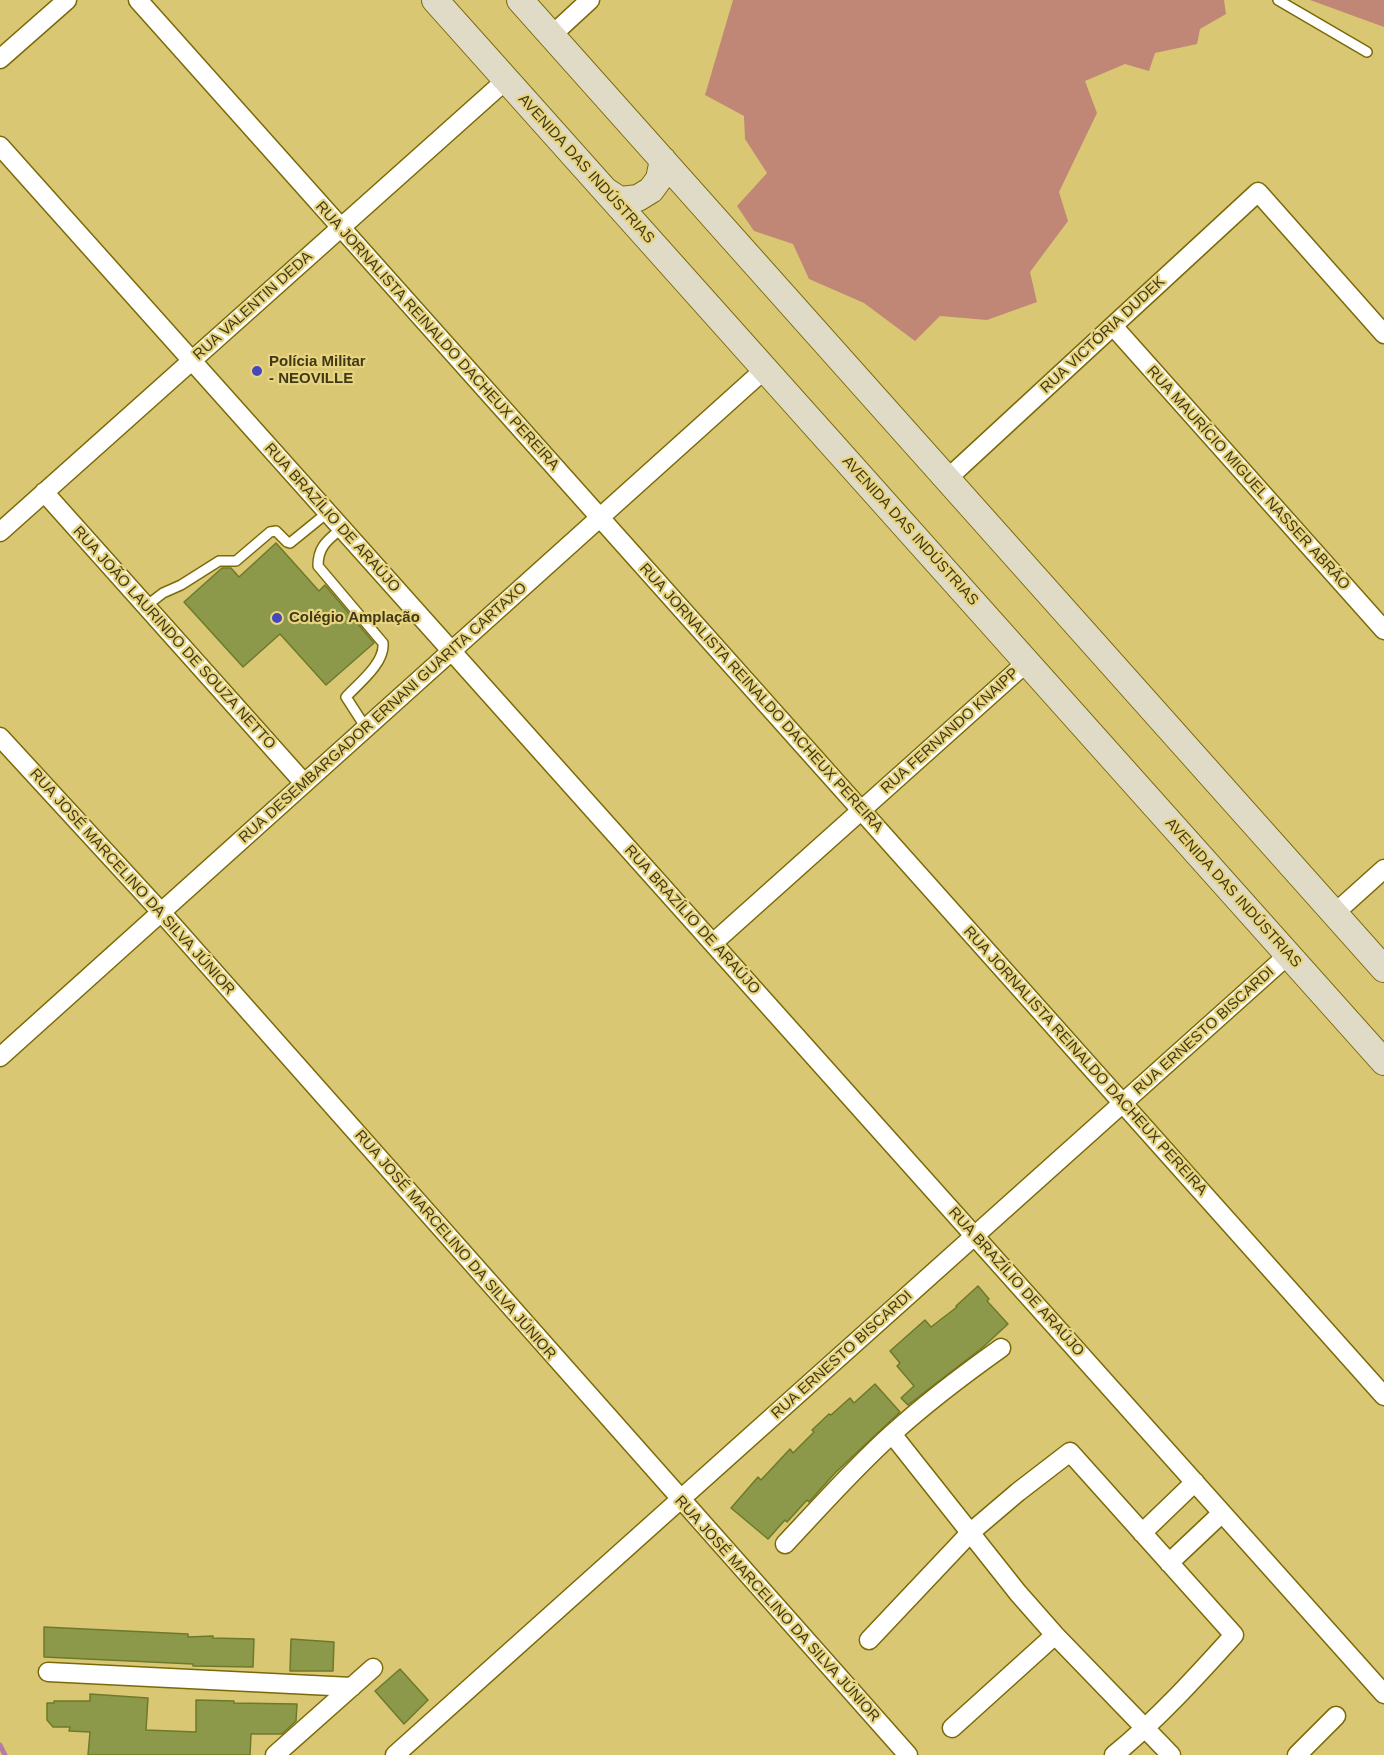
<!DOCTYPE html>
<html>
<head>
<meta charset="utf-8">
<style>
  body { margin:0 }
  canvas { display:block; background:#d9c774 }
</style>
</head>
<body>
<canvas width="1384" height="1755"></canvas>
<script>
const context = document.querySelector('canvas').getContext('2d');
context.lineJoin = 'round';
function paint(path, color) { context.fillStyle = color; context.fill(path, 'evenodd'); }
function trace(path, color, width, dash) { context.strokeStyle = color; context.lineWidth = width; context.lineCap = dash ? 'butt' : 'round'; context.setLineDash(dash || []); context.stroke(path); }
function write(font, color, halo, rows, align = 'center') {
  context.font = font + ' Helvetica,sans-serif'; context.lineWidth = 4.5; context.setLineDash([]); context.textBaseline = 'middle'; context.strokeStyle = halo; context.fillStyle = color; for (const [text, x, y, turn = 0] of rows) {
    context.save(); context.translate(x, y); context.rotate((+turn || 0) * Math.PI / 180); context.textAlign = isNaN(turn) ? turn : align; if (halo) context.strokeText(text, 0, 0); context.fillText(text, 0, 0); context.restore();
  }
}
paint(new Path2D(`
  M733,0H1224L1226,14L1200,29L1197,44L1155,53L1149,71L1125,64L1085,81L1097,113L1059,192L1068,221L1030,272L1037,302L987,320L940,316L915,341L864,303L809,279L793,244L754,231L737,206L767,173L745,139L744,116L705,95Z
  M1310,0H1384V27Z`), '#c08776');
trace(new Path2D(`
  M0,1745L5,1755`), '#b57ca5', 5);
const building = new Path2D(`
  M276,543L319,591L325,585L374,643L326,685L280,634L243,667L184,602L222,568H231L239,577Z
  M978,1286L989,1299L987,1301L1008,1324L982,1348L908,1405L901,1398L914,1386L897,1366L900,1363L890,1351L925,1320L931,1327L957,1307L956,1306Z
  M875,1384L900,1412L835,1473L809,1502L807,1500L787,1522L785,1520L768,1539L731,1508L758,1477L761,1480L790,1449L793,1453L814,1432L812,1430L829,1414L831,1415L850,1398L854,1403Z
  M44,1627L188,1634V1637L213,1636V1638L254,1639L253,1667L193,1666V1664L44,1657Z
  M291,1639L334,1642L333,1671H290Z
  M400,1669L428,1700L404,1724L375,1691Z
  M90,1694L148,1698L146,1730L196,1732V1700L234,1701V1703L297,1704L296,1721L282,1734H251L250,1755H88L90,1732L69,1731L70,1727H53L47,1720V1703H54V1701H90Z`);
paint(building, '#8c994a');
trace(building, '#6e7a29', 1.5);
const lane = new Path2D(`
  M1278,0L1367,52
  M342,528C328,540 318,546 318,566L383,643C385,663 359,683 346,697L366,728
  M146,606L163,593L181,585L219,561H236L270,532L276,531L287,542L290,543L327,513`);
const street = new Path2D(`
  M138,0L1384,1396
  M552,35L590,0
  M0,59L67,0
  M0,146L1384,1694
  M1113,326L1384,630
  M947,479L1258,192L1384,334
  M44,492L304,783
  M0,532L506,80
  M0,737L161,912L908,1755
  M1335,913L1384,869
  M713,943L1027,662
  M0,1057L765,369
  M892,1434L1018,1593L1055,1635L1171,1755
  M1142,1533L1195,1482
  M785,1544C820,1507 854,1468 892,1434C926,1403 963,1375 1001,1348
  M1169,1563L1222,1513
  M869,1640L971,1532L1018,1492L1070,1452L1234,1635C1196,1677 1158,1719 1114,1755
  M48,1672L352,1687
  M952,1728L1055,1635
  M275,1755L373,1668
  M395,1755L1288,955
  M1297,1755L1336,1716`);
const secondary = new Path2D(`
  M435,0L1384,1062
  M520,0L1384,969
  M606,191L620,200L638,198L651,190L659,179L663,160`);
trace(lane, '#7b6a08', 12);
trace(street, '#7b6a08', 21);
trace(secondary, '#7b6a08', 28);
trace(lane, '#fff', 9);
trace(street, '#fff', 18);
trace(secondary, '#e0dbc6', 26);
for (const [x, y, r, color] of [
  [257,371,6,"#4747bc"],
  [277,618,6,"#4747bc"]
]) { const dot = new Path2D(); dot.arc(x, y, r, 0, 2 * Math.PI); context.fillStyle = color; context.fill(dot); trace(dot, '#e7d481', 2); }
write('15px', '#413916', '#e7d481', [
  ["AVENIDA DAS INDÚSTRIAS",586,169,48],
  ["RUA VALENTIN DEDA",253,306,-42],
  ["RUA VICTÓRIA DUDEK",1103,335,-43],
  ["RUA JORNALISTA REINALDO DACHEUX PEREIRA",437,336,48],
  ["RUA MAURÍCIO MIGUEL NASSER ABRÃO",1248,478,48],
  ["RUA BRAZÍLIO DE ARAÚJO",332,518,48],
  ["AVENIDA DAS INDÚSTRIAS",910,531,48],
  ["RUA JOÃO LAURINDO DE SOUZA NETTO",174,638,48],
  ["RUA JORNALISTA REINALDO DACHEUX PEREIRA",761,698,48],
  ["RUA DESEMBARGADOR ERNANI GUARITA CARTAXO",383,713,-42],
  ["RUA FERNANDO KNAIPP",950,731,-42],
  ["RUA JOSÉ MARCELINO DA SILVA JÚNIOR",132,882,48],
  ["AVENIDA DAS INDÚSTRIAS",1233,893,48],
  ["RUA BRAZÍLIO DE ARAÚJO",692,920,48],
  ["RUA ERNESTO BISCARDI",1204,1031,-42],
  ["RUA JORNALISTA REINALDO DACHEUX PEREIRA",1085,1061,48],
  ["RUA JOSÉ MARCELINO DA SILVA JÚNIOR",455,1245,49],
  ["RUA BRAZÍLIO DE ARAÚJO",1016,1282,48],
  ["RUA ERNESTO BISCARDI",842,1355,-42],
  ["RUA JOSÉ MARCELINO DA SILVA JÚNIOR",777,1609,48]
]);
write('bold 15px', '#413916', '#e7d481', [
  ["Polícia Militar",269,362],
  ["- NEOVILLE",269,379],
  ["Colégio Amplação",289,618]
], 'left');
</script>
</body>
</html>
